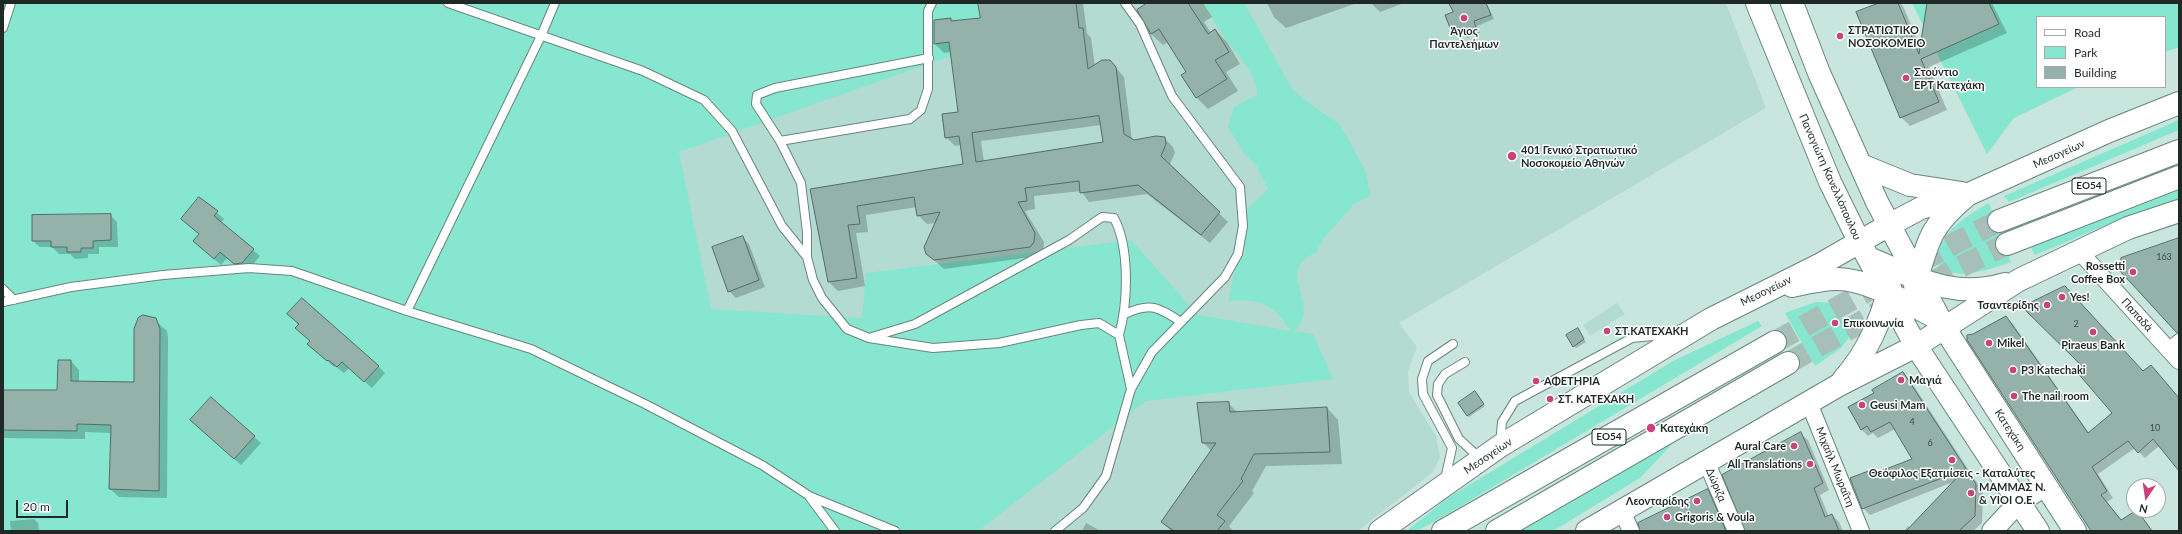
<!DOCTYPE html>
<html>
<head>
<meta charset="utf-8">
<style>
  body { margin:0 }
  #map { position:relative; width:2182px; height:534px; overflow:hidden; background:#c8e6de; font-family:Lato,sans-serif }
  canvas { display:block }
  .frame { position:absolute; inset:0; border:4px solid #1f2a27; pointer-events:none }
  .legend { position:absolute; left:2036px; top:16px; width:130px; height:72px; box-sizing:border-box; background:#fff; border:1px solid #a5aaa9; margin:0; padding:5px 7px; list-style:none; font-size:12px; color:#1f2a27 }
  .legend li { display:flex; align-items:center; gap:8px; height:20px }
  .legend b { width:20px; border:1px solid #a5aaa9 }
  .north { position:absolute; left:2126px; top:478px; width:40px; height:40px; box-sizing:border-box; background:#fff; border:1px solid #a5aaa9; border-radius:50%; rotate:193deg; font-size:11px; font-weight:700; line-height:16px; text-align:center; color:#1f2a27 }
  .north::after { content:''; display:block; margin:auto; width:14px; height:18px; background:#ca417c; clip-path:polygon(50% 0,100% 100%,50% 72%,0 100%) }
  .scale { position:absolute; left:16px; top:500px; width:52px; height:18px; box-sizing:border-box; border:2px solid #1f2a27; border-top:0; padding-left:5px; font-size:12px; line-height:14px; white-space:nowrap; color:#1f2a27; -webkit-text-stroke:3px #fff; paint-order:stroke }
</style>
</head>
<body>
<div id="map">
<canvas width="2182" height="534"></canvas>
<div class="frame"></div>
<ul class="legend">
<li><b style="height:5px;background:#fff"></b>Road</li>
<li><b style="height:11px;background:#86e6d0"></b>Park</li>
<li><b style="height:11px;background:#95b2aa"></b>Building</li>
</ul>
<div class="north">N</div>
<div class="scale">20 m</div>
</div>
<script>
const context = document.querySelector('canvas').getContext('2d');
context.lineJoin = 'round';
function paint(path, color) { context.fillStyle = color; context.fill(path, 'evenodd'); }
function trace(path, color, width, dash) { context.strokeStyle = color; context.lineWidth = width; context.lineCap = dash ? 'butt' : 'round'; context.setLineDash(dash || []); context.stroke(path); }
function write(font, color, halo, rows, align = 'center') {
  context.font = font + ' Lato,sans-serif'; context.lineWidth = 3; context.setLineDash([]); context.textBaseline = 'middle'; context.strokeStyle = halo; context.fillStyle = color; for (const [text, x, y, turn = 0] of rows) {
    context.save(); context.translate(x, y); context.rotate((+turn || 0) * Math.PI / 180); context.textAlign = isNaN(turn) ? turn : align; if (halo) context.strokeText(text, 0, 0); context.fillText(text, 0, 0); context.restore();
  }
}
paint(new Path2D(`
  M3,3H1726L1766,108L1399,323L1417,347L1408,371L1409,392L1436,436L1440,457L1433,472L1358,531H3Z
  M1617,303L1625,314L1590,336L1583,325Z`), '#b4dbd1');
paint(new Path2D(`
  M3,3H1065L1072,13L679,152L711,309L862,318L866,273L1131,240L1198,315L1292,331C1286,326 1284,320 1278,314C1266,300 1245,299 1228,301L1236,265L1245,255L1244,235L1239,217L1268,189L1256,165L1244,153L1228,127L1234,107L1257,95C1258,75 1241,59 1230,45C1220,32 1212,17 1203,3H1244L1293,90L1310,104L1338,123L1347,137L1366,172L1370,196L1355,203L1322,240L1316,253C1272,270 1323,303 1295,331L1313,334L1333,379L1146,401L978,531H3Z
  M1912,3H2179V47L2165,52V17H2037V87H2078L2014,118L1987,154Z
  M2179,120V130L2009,202L2004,196Z
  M2179,185V200L2123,218L2035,255L2029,244Z
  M1989,203L2011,262C1995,268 1947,285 1937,262C1937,233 1968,215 1989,203Z
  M1816,302L1834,303L1851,335L1841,348L1815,366L1785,313Z
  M1758,321L1762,326L1451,512L1417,531H1407L1446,499L1673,361Z
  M1783,375L1673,443L1640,478L1553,531H1511Z`), '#86e6d0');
paint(new Path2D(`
  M3,3L8,8L3,18Z
  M979,3H1083L1087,33L1091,38L1095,66L1110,61L1124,77L1132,140L1164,138L1173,147L1175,153L1169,166L1228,222L1210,243L1147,194L1089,202L1081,191L1034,196L1035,209L1025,211L1044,242L1043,251L1039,256L944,269L927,254L936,223L927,224L918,215L917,207L866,215L868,232L856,233L865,286L838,291L829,282L811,190L964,165L962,145L955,146L946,137L959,113L951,52L944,53L935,44V21L950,19L954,22L981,19ZM1101,125L1104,143L984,162L981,141Z
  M1149,3H1203L1212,17L1204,22L1211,33L1215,30L1227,42L1240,64L1226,72L1238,91L1208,109L1197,98L1183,76L1187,73L1168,42L1163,45L1151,34L1138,10Z
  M1267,3H1357L1286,28L1274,17Z
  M1371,3H1404L1380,12Z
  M1454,3H1486L1494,19L1477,26L1480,33L1467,38L1462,32L1457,34L1452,30L1447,16L1454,13Z
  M1882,3H1900L1903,6L1921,48L1929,3H1992L2007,33L1929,67L1947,110L1910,126L1901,117Z
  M200,198L224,219L220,223L260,256L249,269L242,270L227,258L221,265L194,241L200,234L182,219Z
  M110,215L117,222L118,247H99V254H88V258L75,259L70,254H59L52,247H40L33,241Z
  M742,237L749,244L765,287L736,298L729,291Z
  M150,316L167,331L168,338L167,498L119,497L110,489L112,433L85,432V439L3,438V391H58L71,361L79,370V382L135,383L139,319Z
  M2006,317L2013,324L2089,433L2114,413L2143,372L2179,398V470L2160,445L2145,458L2135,448L2098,474L2113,498L2107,502L2122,521L2137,511L2153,531H2093L1973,335Z
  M295,321L378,366L385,373L372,388L349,368L344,373L335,366L334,367L309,344L311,342Z
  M1579,332L1586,342L1576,348L1574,346Z
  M1903,373L1910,380L1983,492L1982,523L1973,531H1904L1908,526L1910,528L1953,482L1870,515L1863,508L1871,471L1874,474L1914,459L1895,429L1878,438L1873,433L1868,436L1861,429L1875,394Z
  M1477,395L1485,406L1469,417L1467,415Z
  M1228,403L1238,413L1327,408L1338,420L1342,464L1266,466L1252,491L1254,493L1229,526L1233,531H1171L1162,522L1211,451L1203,442Z
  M191,420L254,437L261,443L241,465Z
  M1801,434L1808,440L1829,490L1820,495L1829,517L1832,515L1839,522L1843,531H1745Z
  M1707,490L1714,497L1729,531H1641Z
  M34,519L38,523L39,531H11L10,521Z
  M1086,523L1101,531H1082Z`), '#0003');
const building = new Path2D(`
  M978,3H1076L1079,28H1083L1088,69L1102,60H1110L1116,67L1124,134L1134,140L1156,136L1165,137L1166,144L1161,156L1220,212L1201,235L1138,185L1080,193L1079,181L1025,188L1027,201L1018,202L1035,233L1034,242L1030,247L934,260L926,254L924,247L940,212L917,216L914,197L857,206L860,224L848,225L857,278L828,282L810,189L963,164L959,136L945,138L942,114L958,112L949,42L934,44V20L951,18V21L980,18ZM1099,116L1103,142L976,162L972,133Z
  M1147,3H1188L1208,34L1215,29L1229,52L1215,60L1227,79L1196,98L1181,75L1186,72L1159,29L1151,34L1137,10Z
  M1449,3H1486L1491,15L1474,21L1476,28L1461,34L1459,27L1451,30L1445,15L1453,12Z
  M1879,3H1898L1919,54L1927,3H1989L1999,24L1921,59L1939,102L1900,118L1856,12Z
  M199,197L218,211L214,216L254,249L242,263L234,264L220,252L214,259L193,241L199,234L181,219Z
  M111,214V240L93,241V248H81V252H67V247H51V241H32V215Z
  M743,236L759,280L728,292L712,247Z
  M2179,238V333H2177L2120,271L2121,258Z
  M2065,286L2143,371L2151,365L2179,398V471L2153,439L2138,453L2128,441L2092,467L2107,491L2101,495L2121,520L2137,510L2152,531H2091L1967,340V335L1973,334L2006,316L2088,433L2112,413L2076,371L2082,366L2022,307Z
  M302,298L379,366L364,382L342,362L337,367L328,360L327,361L307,344L310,341L295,328L299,324L287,314Z
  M143,315L156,318L160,329L159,491L109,489L111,425L77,424V431L3,430V390H57L58,360H71V381L134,382V329L138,318Z
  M1578,328L1584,339L1573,347L1566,335Z
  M1903,372L1976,484L1975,516L1959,531H1906L1965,469L1862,509L1850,478L1871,470L1873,474L1912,459L1890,422L1871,432L1867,426L1861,430L1848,407L1874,393L1872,390Z
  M1475,391L1484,404L1467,416L1458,403Z
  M211,397L255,436L234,459L190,420Z
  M1229,402L1230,412L1327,407L1330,452L1254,454L1241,479L1243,481L1217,515L1225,521L1217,531H1174L1161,522L1216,443H1202L1197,403Z
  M1801,432L1823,483L1814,488L1825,517L1832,514L1839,531H1745L1722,475Z
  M1708,489L1726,531H1640L1638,523Z`);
paint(building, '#95b2aa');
trace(building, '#536e67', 1);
trace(new Path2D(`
  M1775,342L1949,246L1999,221
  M1788,363L1958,268L2007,244`), '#a6c0b9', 22, [22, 11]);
const service = new Path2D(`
  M448,3L643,71L704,100L732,131L782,226L807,257
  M3,28L11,3
  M929,58L775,88L757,95L756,104L780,141L801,183L807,232V257L813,280L822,298L847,329L869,338L933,348L999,343L1081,325L1099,323L1119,335L1131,389
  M780,141L910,119L921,110L928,89V11L932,3
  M3,289L14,300
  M3,302L71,287L163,275L249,268L292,271L407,311L531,349L645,404L762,465L808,495L835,531
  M407,311L541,36L555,3
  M1125,314C1150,302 1159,307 1181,322
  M872,337L915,324L1069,240L1102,217L1114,218C1130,248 1128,303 1119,335
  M1465,362L1445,374L1438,384L1437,395L1459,439L1481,459
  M1500,444L1502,422L1515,401L1632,338L1652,336L1670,339
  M1445,479L1452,448L1423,394L1422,379L1428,361L1453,344
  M809,496L895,531
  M1055,531L1083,508L1106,476L1131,389L1152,352L1225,277L1238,254L1243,226L1240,187L1172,96L1140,24L1125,3`);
const pedestrian = new Path2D(`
  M2168,349L2179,340`);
const minor = new Path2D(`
  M2079,251L2179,361
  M1809,403L1861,531
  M1706,461L1736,531
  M1622,511L1631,531`);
const tertiary = new Path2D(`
  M1992,531L2019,502L2046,486`);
const secondary = new Path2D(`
  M1945,329L2075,531
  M1916,346L2038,531`);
const primary = new Path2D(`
  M1757,3L1830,182L1859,241L1916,346
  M1792,3L1819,73L1877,202L1945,329
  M1861,165L1910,185L1962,193
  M1999,221L2179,151
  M2007,244L2179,177
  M1868,258C1916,277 1952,300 2005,284
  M1915,285C1928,242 1929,227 1965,197
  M1792,286C1806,283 1822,279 1837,279C1869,279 1911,305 1939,319
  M1843,380C1868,352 1880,322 1890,287
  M1380,531L1500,446L1711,319L1821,264L1889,225L1921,208L1969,194L2109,131L2179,103
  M1443,531L1775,342
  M1497,531L1788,363
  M1587,531L1839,385L1916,346L2019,280L2128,228L2179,211`);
trace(service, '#69857e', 10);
trace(pedestrian, '#69857e', 14);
trace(minor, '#69857e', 18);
trace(tertiary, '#69857e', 22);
trace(secondary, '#69857e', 24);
trace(primary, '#69857e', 24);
trace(service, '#fff', 8);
trace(pedestrian, '#fff', 12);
trace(minor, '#fff', 16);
trace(tertiary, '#fff', 20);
trace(secondary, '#fff', 22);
trace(primary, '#fff', 22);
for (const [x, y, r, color] of [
  [1464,18,4,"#ca417c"],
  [1840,36,4,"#ca417c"],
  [1906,78,4,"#ca417c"],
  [1512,156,5,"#ca417c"],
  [2133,272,4,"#ca417c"],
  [2062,297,4,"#ca417c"],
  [2047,305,4,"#ca417c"],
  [1835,323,4,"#ca417c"],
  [1607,331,4,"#ca417c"],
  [2093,332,4,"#ca417c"],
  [1989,343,4,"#ca417c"],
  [2013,370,4,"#ca417c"],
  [1901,380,4,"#ca417c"],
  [1536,381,4,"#ca417c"],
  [2014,396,4,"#ca417c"],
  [1550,399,4,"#ca417c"],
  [1862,405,4,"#ca417c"],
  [1651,428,5,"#ca417c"],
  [1794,446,4,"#ca417c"],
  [1952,460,4,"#ca417c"],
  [1810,464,4,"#ca417c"],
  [1971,493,4,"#ca417c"],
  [1697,501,4,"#ca417c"],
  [1667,517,4,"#ca417c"]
]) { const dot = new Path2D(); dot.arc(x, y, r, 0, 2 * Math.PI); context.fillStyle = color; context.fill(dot); trace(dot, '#fff', 1.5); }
write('9px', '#3c4c48', null, [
  ["163",2164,257],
  ["2",2076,324],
  ["4",1912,422],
  ["10",2155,428],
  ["6",1930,443]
]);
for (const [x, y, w] of [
  [2089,186,34],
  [1609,437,34]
]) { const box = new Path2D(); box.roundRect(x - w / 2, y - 8, w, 16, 3); context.fillStyle = '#fff'; context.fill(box); trace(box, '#1f2a27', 1); }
write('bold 10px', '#1f2a27', null, [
  ["ΕΟ54",2089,186],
  ["ΕΟ54",1609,437]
]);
write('bold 11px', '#1f2a27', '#fff', [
  ["ΣΤΡΑΤΙΩΤΙΚΟ",1848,30],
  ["ΝΟΣΟΚΟΜΕΙΟ",1848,43],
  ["Άγιος",1464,31,"center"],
  ["Παντελεήμων",1464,44,"center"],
  ["Στούντιο",1914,72],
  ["ΕΡΤ Κατεχάκη",1914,85],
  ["401 Γενικό Στρατιωτικό",1521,150],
  ["Νοσοκομείο Αθηνών",1521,163],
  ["Rossetti",2125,266,"right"],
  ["Coffee Box",2125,279,"right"],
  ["Yes!",2070,297],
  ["Τσαντερίδης",2039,305,"right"],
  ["Επικοινωνία",1843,323],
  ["ΣΤ.ΚΑΤΕΧΑΚΗ",1615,331],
  ["Mikel",1997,343],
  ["Piraeus Bank",2093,345,"center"],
  ["P3 Katechaki",2021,370],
  ["Μαγιά",1909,380],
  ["ΑΦΕΤΗΡΙΑ",1544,381],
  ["The nail room",2022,396],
  ["ΣΤ. ΚΑΤΕΧΑΚΗ",1558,399],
  ["Geusi Mam",1870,405],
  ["Κατεχάκη",1660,428],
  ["Aural Care",1786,446,"right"],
  ["All Translations",1802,464,"right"],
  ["Θεόφιλος Εξατμίσεις - Καταλύτες",1952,473,"center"],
  ["ΜΑΜΜΑΣ Ν.",1979,487],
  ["& ΥΙΟΙ Ο.Ε.",1979,500],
  ["Λεονταρίδης",1689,501,"right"],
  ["Grigoris & Voula",1675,517]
], 'left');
write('11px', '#1f2a27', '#fff', [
  ["Μεσογείων",2059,154,-24],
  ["Παναγιώτη Κανελλόπουλου",1830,177,66],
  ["Μεσογείων",1766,291,-26],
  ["Παπαδά",2137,315,48],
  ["Κατεχάκη",2010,430,57],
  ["Μεσογείων",1488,456,-34],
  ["Μιχαήλ Μωραΐτη",1835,467,68],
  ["Δώριζα",1716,485,67]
]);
</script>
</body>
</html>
